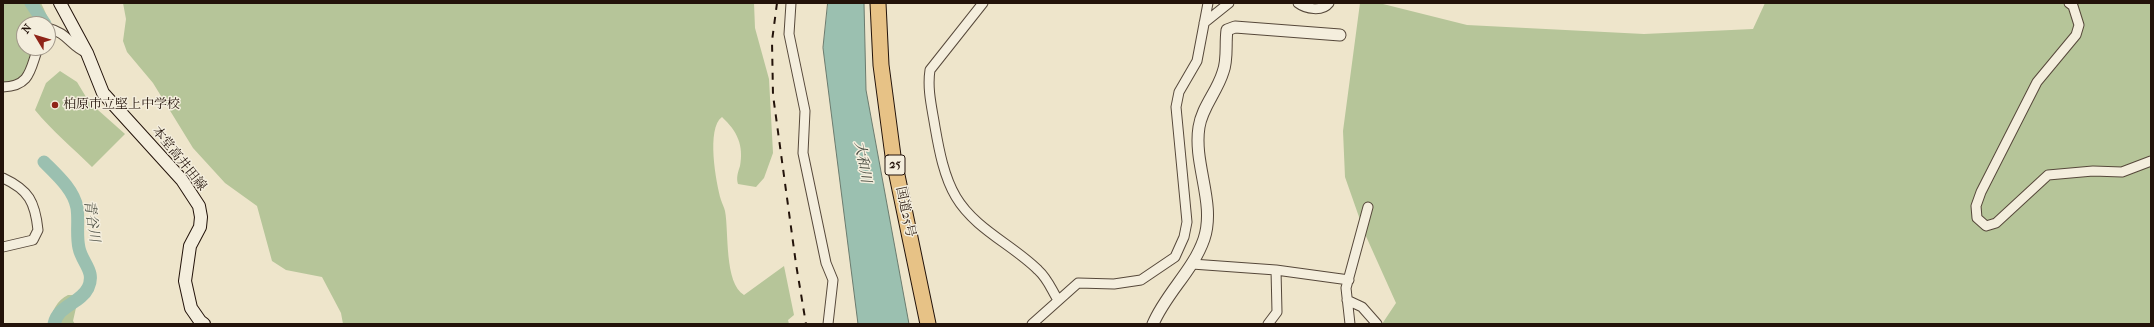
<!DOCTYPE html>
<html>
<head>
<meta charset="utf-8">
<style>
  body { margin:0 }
  #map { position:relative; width:2154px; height:327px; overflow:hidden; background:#eee5cb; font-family:"IM FELL French Canon",serif }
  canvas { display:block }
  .frame { position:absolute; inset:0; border:4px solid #23130a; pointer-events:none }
  .north { position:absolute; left:16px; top:16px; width:40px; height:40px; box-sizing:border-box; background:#f4eedd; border:1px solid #a09689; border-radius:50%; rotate:308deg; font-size:11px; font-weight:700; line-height:16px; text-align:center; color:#23130a }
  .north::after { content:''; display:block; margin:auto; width:14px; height:18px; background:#8f2418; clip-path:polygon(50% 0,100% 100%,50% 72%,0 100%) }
</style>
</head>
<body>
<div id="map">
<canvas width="2154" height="327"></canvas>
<div class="frame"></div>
<div class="north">N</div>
</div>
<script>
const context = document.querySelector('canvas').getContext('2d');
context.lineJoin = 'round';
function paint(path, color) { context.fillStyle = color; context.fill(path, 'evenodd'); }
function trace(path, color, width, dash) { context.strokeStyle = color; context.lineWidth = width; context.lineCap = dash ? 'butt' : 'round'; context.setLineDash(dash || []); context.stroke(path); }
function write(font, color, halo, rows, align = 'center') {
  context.font = font + ' "IM FELL French Canon","Noto Serif JP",serif'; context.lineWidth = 3; context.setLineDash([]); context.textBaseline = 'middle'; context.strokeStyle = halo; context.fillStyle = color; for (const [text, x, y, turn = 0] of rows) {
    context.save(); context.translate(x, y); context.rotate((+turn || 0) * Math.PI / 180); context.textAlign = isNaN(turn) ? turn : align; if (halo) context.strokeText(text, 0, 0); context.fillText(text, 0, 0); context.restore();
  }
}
paint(new Path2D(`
  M3,3H41C46,13 53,27 48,38V24H24V48H43L25,85L3,89Z
  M123,3H754L755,28L769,79L773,153L764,178L756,187L738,184C736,178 738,172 740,166C744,145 737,131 722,117C706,128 716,183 721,200C722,203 724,207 725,211C729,231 724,283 744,295L784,266L794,315L788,320L789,324H343L341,313L322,277L286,270L272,261L257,206L225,183L193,148L153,83L127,52L123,41L126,19Z
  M1360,3H1379L1467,25L1644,34L1753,29L1765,3H2151V324H1382L1396,303L1365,234L1345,177L1343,131Z
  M60,71L77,82L89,102L125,134L92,167C73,148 52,131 35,110L46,83Z
  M68,295H73L78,299L73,321L75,324H50C51,312 57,300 68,295Z`), '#b6c599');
const water = new Path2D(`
  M828,3H864L866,90L909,324H858L823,48Z`);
paint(water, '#9bc0b0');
trace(water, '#6b7b6e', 1);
trace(new Path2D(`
  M31,3L45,24
  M44,162C57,175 74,190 77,208C79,221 76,235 79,248C82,263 96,271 88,288C80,304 58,305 54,324`), '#9bc0b0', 13);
const minor = new Path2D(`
  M791,3L789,34L805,111L803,153L826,263L833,280L828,324
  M983,3L930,70C927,89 932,108 935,127C939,150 944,177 956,197C975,229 1013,245 1038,270C1048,279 1051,289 1058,300
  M1298,3C1306,9 1322,12 1329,3
  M2069,3L2073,6L2079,25L2076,35L2037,82L1981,192L1976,206L1977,218L1986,226L1996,223L2048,175L2093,171L2122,172L2151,161
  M1204,23L1229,3
  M48,28C68,33 70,46 87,53
  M3,87C31,86 30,69 38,48
  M3,178C29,190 35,202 38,230L33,240L3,247
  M1192,264L1276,270L1349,280
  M1347,300L1362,307L1377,324
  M1032,324L1078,283L1114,284L1141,280L1175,257L1184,237L1187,222L1176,107L1179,92L1197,61L1208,3
  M1268,324L1277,312L1276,270
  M1350,324L1346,288L1368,207`);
const tertiary = new Path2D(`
  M1153,324C1166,293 1193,271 1204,239C1216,203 1193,164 1199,127C1202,107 1217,92 1223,72C1228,59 1225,44 1227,30L1235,27L1340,35`);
const secondary = new Path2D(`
  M60,3L87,53L103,93L182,180L199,206L201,217L200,227L190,246L185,281L191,308L200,321L204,324`);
const trunk = new Path2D(`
  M878,3L881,65L893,156L928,324`);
trace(minor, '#56483a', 11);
trace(tertiary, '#56483a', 13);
trace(secondary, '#23130a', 14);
trace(trunk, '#23130a', 17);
trace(minor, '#f4eedd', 9);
trace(tertiary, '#f4eedd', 11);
trace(secondary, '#f4eedd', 12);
trace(trunk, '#e7c286', 15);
trace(new Path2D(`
  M777,3L772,41L773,95L796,264L806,324`), '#23130a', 2, [7, 7]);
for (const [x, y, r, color] of [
  [55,105,4,"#8f2418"]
]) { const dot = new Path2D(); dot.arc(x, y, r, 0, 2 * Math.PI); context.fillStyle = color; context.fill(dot); trace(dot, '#f4eedd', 1.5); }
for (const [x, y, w] of [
  [895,165,20]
]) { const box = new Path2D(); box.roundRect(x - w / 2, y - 10, w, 20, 3); context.fillStyle = '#f4eedd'; context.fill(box); trace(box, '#23130a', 1); }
write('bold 12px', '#23130a', null, [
  ["25",895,165]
]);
write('13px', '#23130a', '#f4eedd', [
  ["柏原市立堅上中学校",63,105]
], 'left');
write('13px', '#23130a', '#f4eedd', [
  ["本堂高井田線",179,159,51],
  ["国道25号",905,212,78]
]);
write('italic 14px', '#4d5044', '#f4eedd', [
  ["大和川",862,162,80],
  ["青谷川",91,221,82]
]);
</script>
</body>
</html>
